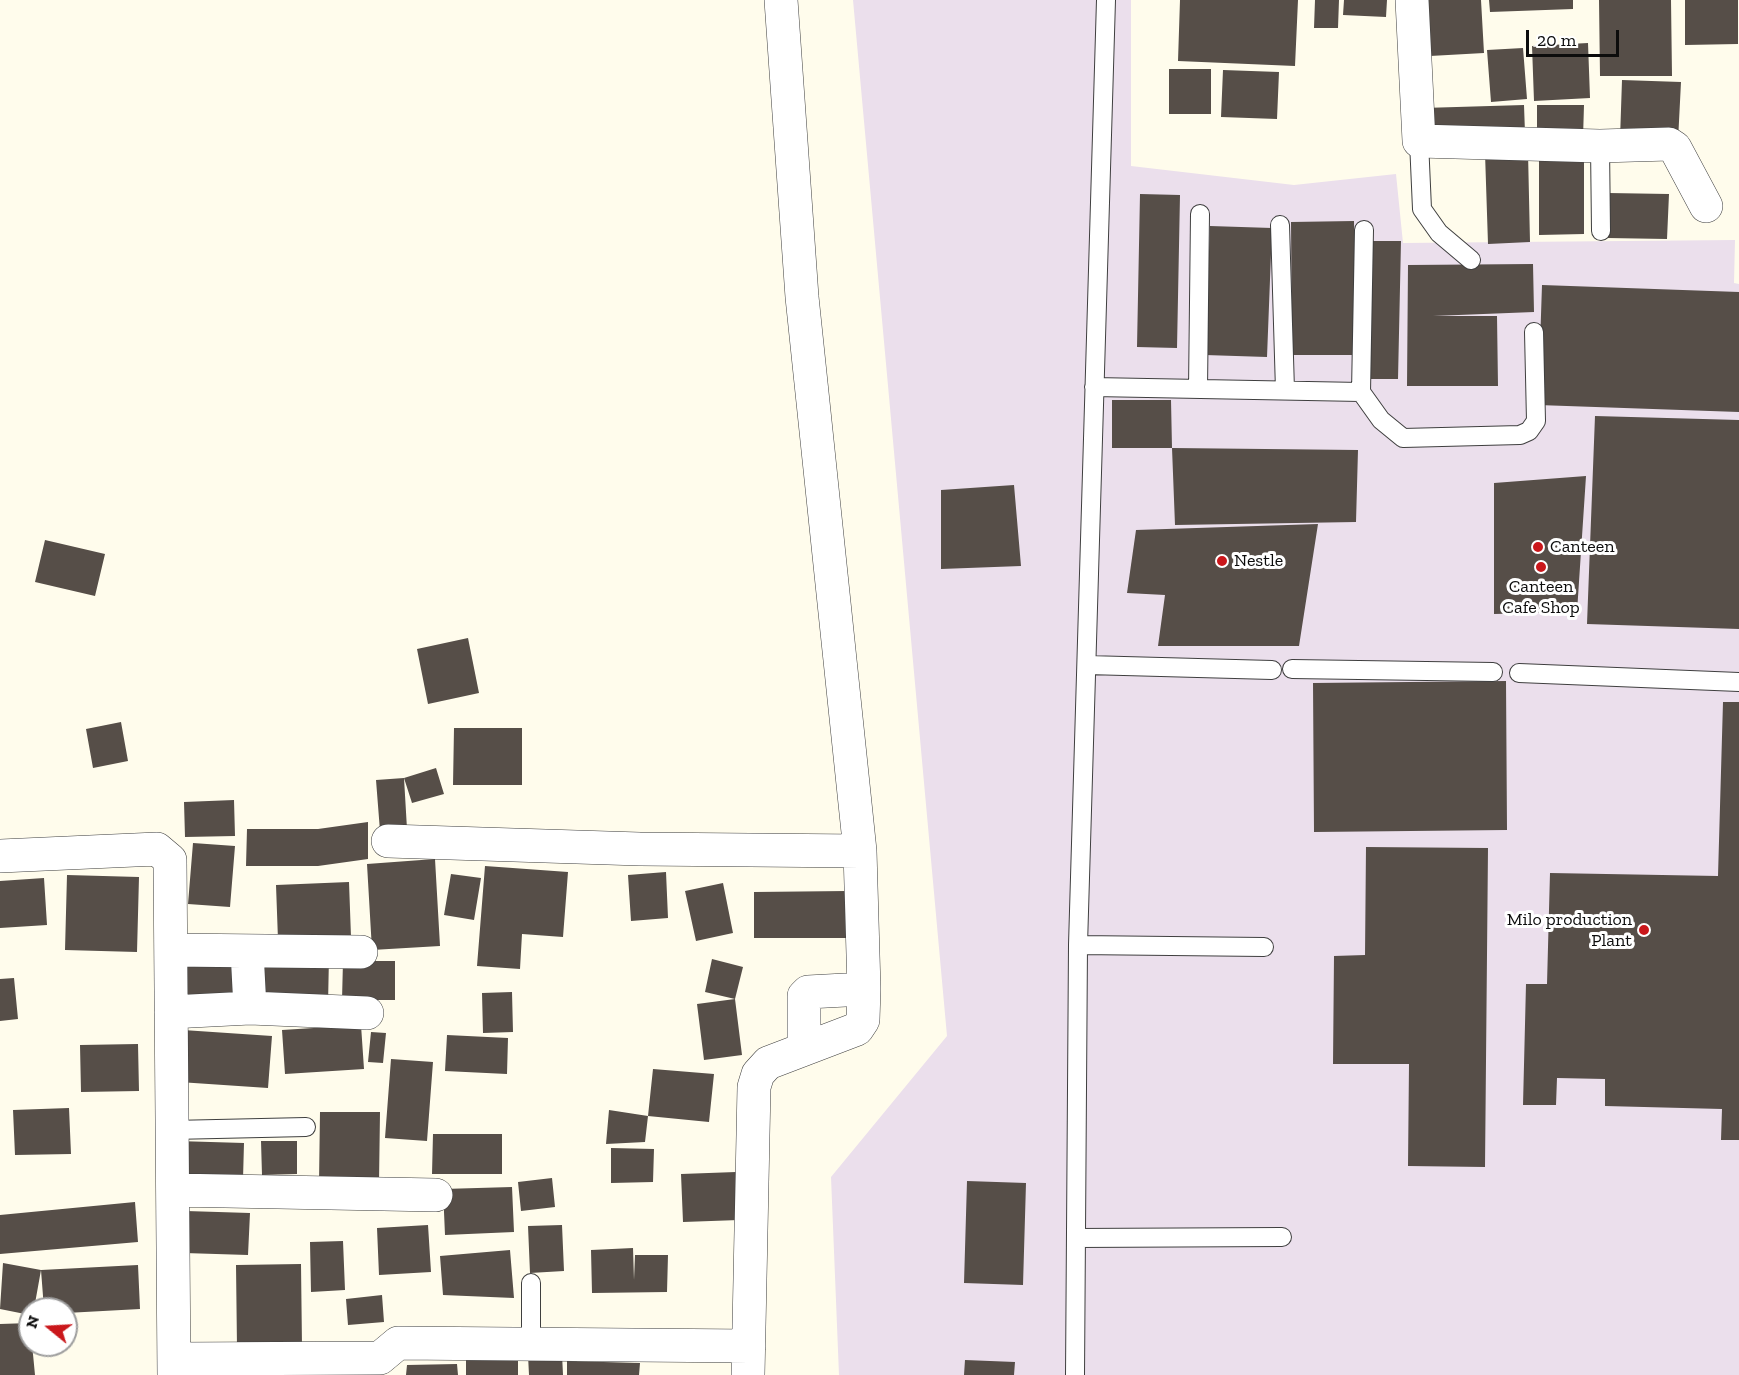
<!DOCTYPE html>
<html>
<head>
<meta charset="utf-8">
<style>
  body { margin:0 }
  #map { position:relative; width:1739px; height:1375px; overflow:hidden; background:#fffcec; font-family:"Zilla Slab",serif }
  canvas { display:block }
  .north { position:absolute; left:18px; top:1297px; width:60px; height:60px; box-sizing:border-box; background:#fff; border:2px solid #9e9e9e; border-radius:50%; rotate:288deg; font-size:16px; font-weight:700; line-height:24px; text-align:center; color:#0c0c0c }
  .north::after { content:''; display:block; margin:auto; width:21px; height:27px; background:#ca171b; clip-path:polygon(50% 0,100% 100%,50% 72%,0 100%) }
  .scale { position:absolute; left:1526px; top:30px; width:93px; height:27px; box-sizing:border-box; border:3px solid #0c0c0c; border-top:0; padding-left:8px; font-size:18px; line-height:21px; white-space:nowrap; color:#0c0c0c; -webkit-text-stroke:4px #fff; paint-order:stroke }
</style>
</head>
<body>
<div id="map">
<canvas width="1739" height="1375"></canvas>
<div class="north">N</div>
<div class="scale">20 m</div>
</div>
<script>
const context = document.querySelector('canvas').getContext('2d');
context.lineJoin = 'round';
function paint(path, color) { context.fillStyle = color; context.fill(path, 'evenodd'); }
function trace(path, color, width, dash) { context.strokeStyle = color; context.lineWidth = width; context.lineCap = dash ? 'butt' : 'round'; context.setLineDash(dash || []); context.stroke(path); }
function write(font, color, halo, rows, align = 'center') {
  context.font = font + ' "Zilla Slab",serif'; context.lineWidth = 6; context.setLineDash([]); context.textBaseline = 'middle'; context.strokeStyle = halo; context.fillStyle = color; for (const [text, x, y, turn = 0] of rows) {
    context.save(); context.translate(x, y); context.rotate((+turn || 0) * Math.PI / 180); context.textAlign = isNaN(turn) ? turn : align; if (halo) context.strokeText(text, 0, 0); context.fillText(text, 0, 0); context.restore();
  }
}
paint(new Path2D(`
  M853,0H1131V166L1294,185L1396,174L1403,243L1735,240L1734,283L1739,284V1375H839L831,1177L947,1036Z`), '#ebdfec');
paint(new Path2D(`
  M1180,0H1298L1295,66L1178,61Z
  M1315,0H1339L1338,28H1314Z
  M1344,0H1387L1386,17L1343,15Z
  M1427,0H1481L1484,53L1430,56Z
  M1489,0H1573V9L1490,12Z
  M1599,0H1671L1672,76H1600Z
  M1685,0H1738V44L1685,45Z
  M1588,43L1590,98L1534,101L1532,46Z
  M1523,48L1527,99L1491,102L1487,50Z
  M1169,69H1211V114H1169Z
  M1223,70L1279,72L1277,119L1221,117Z
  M1622,80L1681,82L1678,141L1620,139Z
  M1524,105L1525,133L1424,137L1423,108Z
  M1537,105H1584L1583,138H1537Z
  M1528,152L1530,242L1488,244L1485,153Z
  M1584,159V234L1539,235V160Z
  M1608,193L1669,194L1667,239L1607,238Z
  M1140,194L1180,195L1177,348L1137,347Z
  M1354,221L1355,355H1292L1291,222Z
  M1210,226L1272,228L1267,357L1205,355Z
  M1370,241H1401L1398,379H1368Z
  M1533,264L1534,312L1433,316H1497L1498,386H1407L1408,265Z
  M1542,285L1739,292V412L1538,405Z
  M1112,400H1171L1172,448H1112Z
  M1595,416L1739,420V629L1587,624Z
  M1172,448L1358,450L1356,522L1175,525Z
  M1586,476L1577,612L1494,614V483Z
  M1014,485L1021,566L941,569V490Z
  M1318,524L1299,646H1158L1165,595L1127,593L1136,530Z
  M45,540L105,554L95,596L35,582Z
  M468,638L479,693L428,704L417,649Z
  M1506,681L1507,830L1314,832L1313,683Z
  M1723,702H1739V1140H1721L1722,1109L1605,1106V1079L1557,1078L1556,1105H1523L1526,984H1547L1550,873L1718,876Z
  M121,722L128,761L93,768L86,729Z
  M454,728H522V785H453Z
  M436,768L444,794L412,803L404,778Z
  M404,778L407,829L380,831L376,780Z
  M234,800L235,836L185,837L184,802Z
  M368,822V859L318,866H246L247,829H318Z
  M193,843L235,846L230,907L188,904Z
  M1366,847L1488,848L1485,1167L1408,1166L1409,1064H1333L1334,956L1365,955Z
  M435,859L440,946L372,950L367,864Z
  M485,866L568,872L563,937L522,934L520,969L477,966Z
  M666,872L668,918L631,921L628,875Z
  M451,874L481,878L474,920L444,915Z
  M67,875L139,877L137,952L65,950Z
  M44,878L47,925L0,928V881Z
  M349,882L351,937L278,940L276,885Z
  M723,883L733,933L696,941L685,891Z
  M847,891V938H754V892Z
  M262,955L329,956L328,1005L261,1003Z
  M235,957L236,1003L185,1004L184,958Z
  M712,959L743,967L735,999L705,992Z
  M343,961H395V1000H342Z
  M14,978L18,1019L0,1021V979Z
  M512,992L513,1032L483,1033L482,993Z
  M735,999L742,1055L704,1060L697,1004Z
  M361,1025L364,1069L285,1074L282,1030Z
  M183,1030L272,1036L268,1088L179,1082Z
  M371,1032L386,1033L383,1063L368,1062Z
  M447,1035L508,1038L507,1074L445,1071Z
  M138,1044L139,1091L81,1092L80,1045Z
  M391,1059L433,1062L427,1141L385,1138Z
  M653,1069L714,1074L709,1122L648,1116Z
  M69,1108L71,1154L15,1155L13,1110Z
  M609,1110L648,1116L645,1142L606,1144Z
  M320,1112H380L379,1183H319Z
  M433,1134H502V1174H432Z
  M177,1141L244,1143L243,1179L176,1177Z
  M261,1141H297V1174L262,1175Z
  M611,1148L654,1149L653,1182L611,1183Z
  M736,1172L739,1220L683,1222L681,1174Z
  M552,1178L555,1207L521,1211L518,1182Z
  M967,1181L1026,1183L1023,1285L964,1283Z
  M512,1187L514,1232L445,1235L443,1189Z
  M135,1202L138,1242L0,1254V1215Z
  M186,1211L250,1213L248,1255L184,1253Z
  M428,1225L431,1272L379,1275L377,1228Z
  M562,1225L564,1271L530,1273L528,1226Z
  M343,1241L345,1290L311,1292L310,1242Z
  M633,1248L634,1280L635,1255H668L667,1292L592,1293L591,1250Z
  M510,1250L514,1298L443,1295L440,1256Z
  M3,1263L41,1270L34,1309H30V1315L0,1309Z
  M301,1264L302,1347L237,1348L236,1265Z
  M138,1265L140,1309L66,1313V1309H44L41,1270Z
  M382,1295L384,1322L348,1325L346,1299Z
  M30,1323L35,1375H0V1324Z
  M518,1351V1375H466V1352Z
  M562,1354L563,1375H529L528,1355Z
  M965,1360L1015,1362L1014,1375H964Z
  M567,1361L640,1363L639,1375H567Z
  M457,1364L458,1375H406L407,1365Z`), '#564e48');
const service = new Path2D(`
  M1419,141L1422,209L1439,233L1471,260
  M1600,146L1601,231
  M1280,225L1285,390
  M1094,387L1361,392L1364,230
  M1198,389L1200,214
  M1361,392L1381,420L1403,438L1520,435L1529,431L1536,421L1534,332
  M1087,665L1272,670
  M1292,669L1493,672
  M1519,673L1739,682
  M1078,945L1264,947
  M172,1130L306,1127
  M1076,1238L1282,1237
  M531,1283V1343
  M1075,1375L1078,945L1106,0`);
const minor = new Path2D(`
  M1412,0L1419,141L1600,146L1669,144L1675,148L1706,206
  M388,841L640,849L860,851
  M0,856L157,849L170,860L174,1375
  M171,950L361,952
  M250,1008L367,1013
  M171,1012L250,1008L247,951
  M804,1049V996L808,992L864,989
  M173,1190L436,1195
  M174,1359L380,1358L398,1343L749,1346
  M748,1375L754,1087L758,1074L768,1063L857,1029L863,1020L864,989L860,851L802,297L781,0`);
trace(service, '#3f3f3f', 20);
trace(minor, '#3f3f3f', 34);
trace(service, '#fff', 18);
trace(minor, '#fff', 33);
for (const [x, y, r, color] of [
  [1538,547,6,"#ca171b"],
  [1222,561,6,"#ca171b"],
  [1541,567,6,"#ca171b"],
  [1644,930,6,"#ca171b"]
]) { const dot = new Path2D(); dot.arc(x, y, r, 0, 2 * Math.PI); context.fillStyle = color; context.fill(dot); trace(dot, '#fff', 2); }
write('18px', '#0c0c0c', '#fff', [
  ["Canteen",1550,547],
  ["Nestle",1234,561],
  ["Canteen",1541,587,"center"],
  ["Cafe Shop",1541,608,"center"],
  ["Milo production",1632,920,"right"],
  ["Plant",1632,941,"right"]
], 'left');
</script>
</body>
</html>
